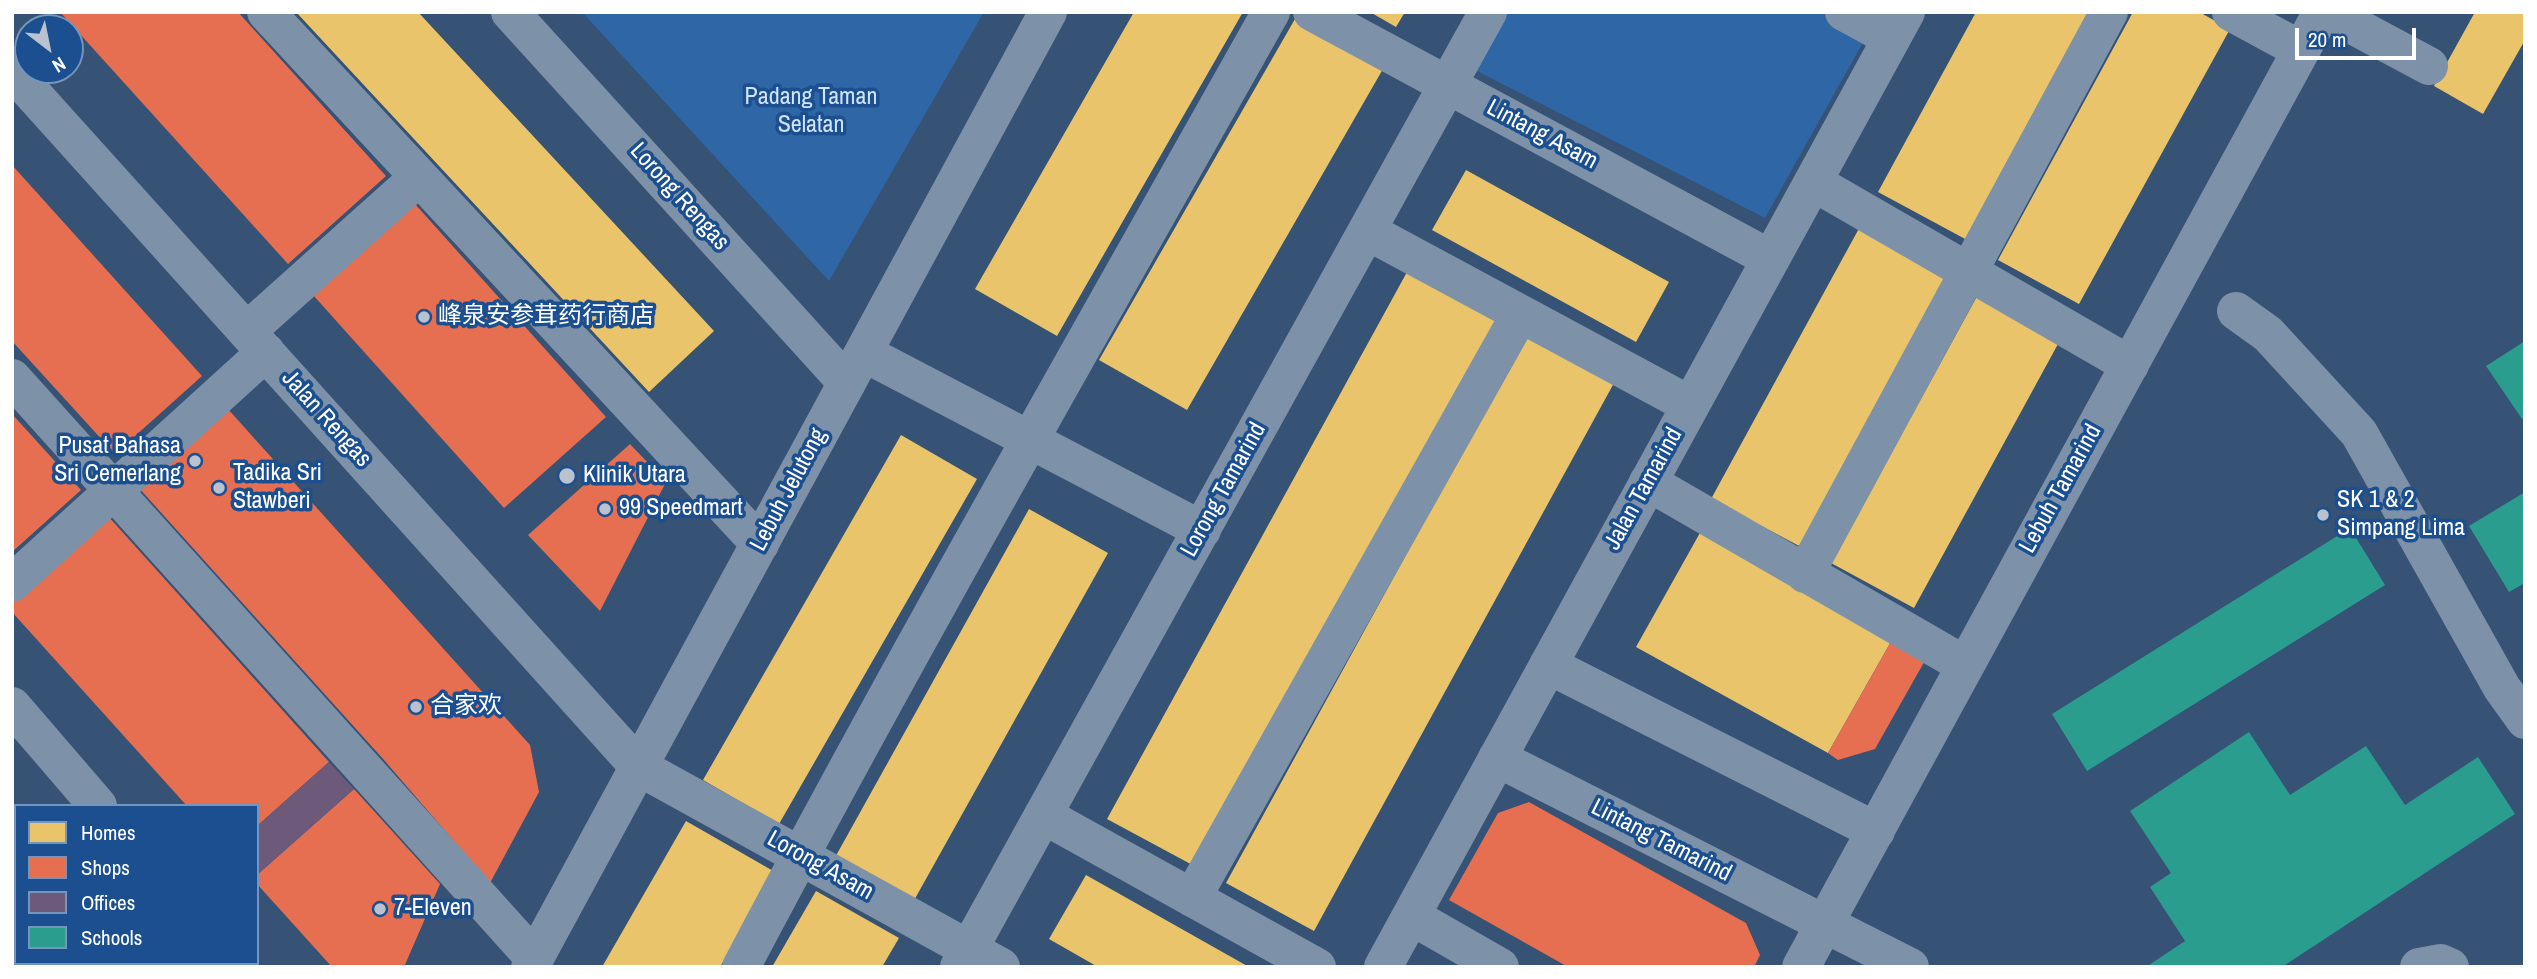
<!DOCTYPE html>
<html>
<head>
<meta charset="utf-8">
<style>
  body { margin:0 }
  #map { position:relative; width:2537px; height:979px; overflow:hidden; background:#365274; font-family:"Archivo Narrow",sans-serif }
  canvas { display:block }
  .frame { position:absolute; inset:0; border:14px solid #fff; pointer-events:none }
  .legend { position:absolute; left:14px; top:804px; width:245px; height:161px; box-sizing:border-box; background:#1b4f8f; border:2px solid #7695bc; margin:0; padding:9px 12px; list-style:none; font-size:21px; color:#fff }
  .legend li { display:flex; align-items:center; gap:14px; height:35px }
  .legend b { width:35px; border:2px solid #7695bc }
  .north { position:absolute; left:14px; top:14px; width:70px; height:70px; box-sizing:border-box; background:#1b4f8f; border:2px solid #7695bc; border-radius:50%; rotate:148deg; font-size:19px; font-weight:700; line-height:28px; text-align:center; color:#fff }
  .north::after { content:''; display:block; margin:auto; width:24px; height:32px; background:#b9c2ce; clip-path:polygon(50% 0,100% 100%,50% 72%,0 100%) }
  .scale { position:absolute; left:2295px; top:28px; width:121px; height:32px; box-sizing:border-box; border:4px solid #fff; border-top:0; padding-left:9px; font-size:21px; line-height:24px; white-space:nowrap; color:#fff; -webkit-text-stroke:5px #1b4f8f; paint-order:stroke }
</style>
</head>
<body>
<div id="map">
<canvas width="2537" height="979"></canvas>
<div class="frame"></div>
<ul class="legend">
<li><b style="height:19px;background:#e9c46a"></b>Homes</li>
<li><b style="height:19px;background:#e76f51"></b>Shops</li>
<li><b style="height:19px;background:#6d597a"></b>Offices</li>
<li><b style="height:19px;background:#2a9d8f"></b>Schools</li>
</ul>
<div class="north">N</div>
<div class="scale">20 m</div>
</div>
<script>
const context = document.querySelector('canvas').getContext('2d');
context.lineJoin = 'round';
function paint(path, color) { context.fillStyle = color; context.fill(path, 'evenodd'); }
function trace(path, color, width, dash) { context.strokeStyle = color; context.lineWidth = width; context.lineCap = dash ? 'butt' : 'round'; context.setLineDash(dash || []); context.stroke(path); }
function write(font, color, halo, rows, align = 'center') {
  context.font = font + ' "Archivo Narrow","Noto Sans SC",sans-serif'; context.lineWidth = 7; context.setLineDash([]); context.textBaseline = 'middle'; context.strokeStyle = halo; context.fillStyle = color; for (const [text, x, y, turn = 0] of rows) {
    context.save(); context.translate(x, y); context.rotate((+turn || 0) * Math.PI / 180); context.textAlign = isNaN(turn) ? turn : align; if (halo) context.strokeText(text, 0, 0); context.fillText(text, 0, 0); context.restore();
  }
}
paint(new Path2D(`
  M582,12H984L829,281Z
  M1506,12H1820L1866,37L1765,218L1475,70Z`), '#2f66a5');
paint(new Path2D(`
  M296,12H418L714,331L649,392Z
  M1134,12H1243L1057,336L975,289Z
  M1299,12L1387,62L1187,410L1099,360Z
  M1370,12H1405L1396,27Z
  M1976,12H2092L1967,240L1878,192Z
  M2133,12H2199L2230,29L2079,304L1998,260Z
  M2475,12H2525V40L2483,114L2434,86Z
  M1466,170L1669,282L1636,342L1432,230Z
  M1862,223L1951,272L1801,547L1711,499Z
  M1407,272L1498,321L1198,868L1107,819Z
  M1981,289L2064,333L1914,608L1831,563Z
  M1526,336L1614,383L1314,931L1226,883Z
  M901,435L977,479L779,824L703,780Z
  M1029,509L1108,553L912,904L833,861Z
  M1701,531L1893,638L1828,753L1636,647Z
  M686,821L775,872L720,967H602Z
  M1086,875L1125,897L1249,967H1098L1049,939Z
  M816,891L899,938L882,967H772Z`), '#e9c46a');
paint(new Path2D(`
  M60,12H238L386,176L288,264Z
  M12,165L202,376L115,454L12,341Z
  M415,204L606,417L504,508L313,295Z
  M227,408L530,745L539,792L490,883L384,760L138,487Z
  M12,414L81,490L12,552Z
  M630,444L666,482L600,611L528,535Z
  M108,516L329,762L257,826V806H187L12,612V603Z
  M1893,638L1927,657L1875,749L1838,760L1828,753Z
  M354,789L440,884L404,967H332L257,884V875Z
  M1529,802L1746,923L1760,955L1754,967H1568L1449,900L1498,813Z`), '#e76f51');
paint(new Path2D(`
  M329,762L354,789L257,875V826Z`), '#6d597a');
paint(new Path2D(`
  M2525,341V417L2522,419L2486,366Z
  M2525,492V583L2509,592L2469,526Z
  M2350,528L2385,585L2087,771L2052,714Z
  M2249,732L2290,795L2366,746L2405,805L2478,757L2515,814L2282,967H2146L2185,941L2150,887L2171,873L2130,811Z`), '#2a9d8f');
trace(new Path2D(`
  M266,12L760,544
  M510,12L847,383
  M1312,12L1771,259
  M1844,12L1892,38
  M2231,12L2301,50
  M2328,12L2429,66
  M12,71L639,767L1001,967
  M1813,182L2130,365
  M1367,231L1690,405
  M2236,311L2268,334L2359,433L2502,688L2525,720
  M247,331L419,177
  M864,353L1202,530
  M12,378L535,959
  M1648,482L1965,665
  M1805,574L2109,12
  M12,583L266,352
  M1548,665L1876,831
  M12,706L98,806
  M1497,758L1910,967
  M1043,815L1317,967
  M12,889L16,893
  M1192,898L1520,314
  M1411,916L1500,967
  M81,963L84,967
  M234,963L237,967
  M530,967L1048,12
  M741,967C911,645 1093,329 1271,12
  M959,967L1488,12
  M1383,967L1906,12
  M1801,967L2322,12
  M2419,967L2441,963L2450,967`), '#7d92a8', 38);
for (const [x, y, r, color] of [
  [424,317,7,"#b9c2ce"],
  [195,461,7,"#b9c2ce"],
  [567,476,9,"#b9c2ce"],
  [219,488,7,"#b9c2ce"],
  [605,509,7,"#b9c2ce"],
  [2323,515,7,"#b9c2ce"],
  [416,707,7,"#b9c2ce"],
  [380,909,7,"#b9c2ce"]
]) { const dot = new Path2D(); dot.arc(x, y, r, 0, 2 * Math.PI); context.fillStyle = color; context.fill(dot); trace(dot, '#1b4f8f', 2.5); }
write('24px', '#cfe3fa', '#1b4f8f', [
  ["Padang Taman",811,98],
  ["Selatan",811,126]
]);
write('24px', '#fff', '#1b4f8f', [
  ["Lintang Asam",1542,135,28],
  ["Lorong Rengas",679,197,48],
  ["Jalan Rengas",326,419,48],
  ["Jalan Tamarind",1644,489,-61],
  ["Lebuh Tamarind",2061,489,-61],
  ["Lebuh Jelutong",789,490,-62],
  ["Lorong Tamarind",1224,490,-61],
  ["Lintang Tamarind",1661,841,27],
  ["Lorong Asam",820,866,29]
]);
write('24px', '#fff', '#1b4f8f', [
  ["峰泉安参茸药行商店",438,317],
  ["Pusat Bahasa",181,447,"right"],
  ["Sri Cemerlang",181,475,"right"],
  ["Tadika Sri",233,474],
  ["Stawberi",233,502],
  ["Klinik Utara",583,476],
  ["SK 1 & 2",2337,501],
  ["Simpang Lima",2337,529],
  ["99 Speedmart",619,509],
  ["合家欢",430,707],
  ["7-Eleven",394,909]
], 'left');
</script>
</body>
</html>
